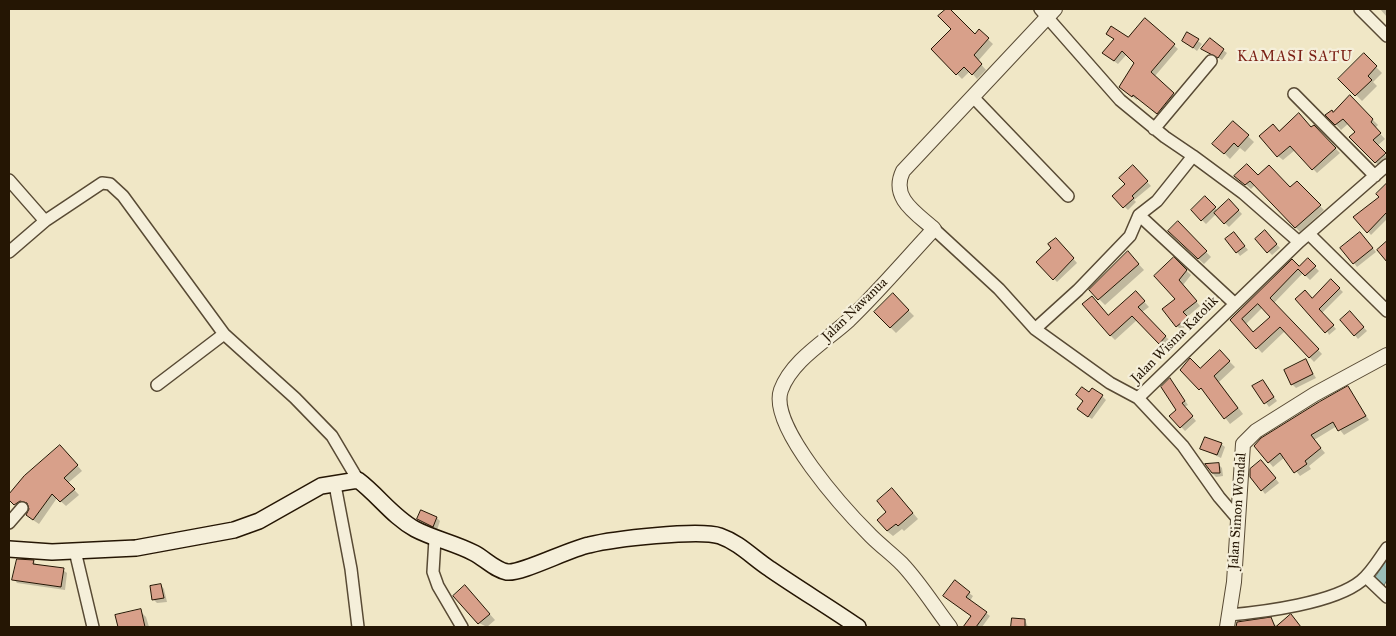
<!DOCTYPE html>
<html>
<head>
<meta charset="utf-8">
<style>
  body { margin:0 }
  #map { position:relative; width:1396px; height:636px; overflow:hidden; background:#f0e7c6; font-family:"IM FELL Great Primer",serif }
  canvas { display:block }
  .frame { position:absolute; inset:0; border:10px solid #251604; pointer-events:none }
</style>
</head>
<body>
<div id="map">
<canvas width="1396" height="636"></canvas>
<div class="frame"></div>
</div>
<script>
const context = document.querySelector('canvas').getContext('2d');
context.lineJoin = 'round';
function paint(path, color) { context.fillStyle = color; context.fill(path, 'evenodd'); }
function trace(path, color, width, dash) { context.strokeStyle = color; context.lineWidth = width; context.lineCap = dash ? 'butt' : 'round'; context.setLineDash(dash || []); context.stroke(path); }
function write(font, color, halo, rows, align = 'center') {
  context.font = font + ' "IM FELL Great Primer",serif'; context.lineWidth = 4.5; context.setLineDash([]); context.textBaseline = 'middle'; context.strokeStyle = halo; context.fillStyle = color; for (const [text, x, y, turn = 0] of rows) {
    context.save(); context.translate(x, y); context.rotate((+turn || 0) * Math.PI / 180); context.textAlign = isNaN(turn) ? turn : align; if (halo) context.strokeText(text, 0, 0); context.fillText(text, 0, 0); context.restore();
  }
}
const water = new Path2D(`
  M1387,560V580L1383,587L1373,581Z`);
paint(water, '#9bbfb9');
trace(water, '#6c7b71', 1);
paint(new Path2D(`
  M948,9L975,36L979,31L993,44L978,61L986,70L977,79L970,71L962,79L932,49L953,29L940,16Z
  M1380,9H1387V17Z
  M1145,19L1178,49L1155,76L1177,98L1161,117L1138,98L1137,100L1124,91L1136,63L1127,54L1118,64L1108,57L1115,39L1112,38L1128,39Z
  M1188,34L1202,44L1197,51L1184,41Z
  M1203,49L1223,50L1227,53L1222,60Z
  M1364,55L1382,73L1373,82L1377,86L1362,101L1340,79Z
  M1350,97L1378,125L1375,128L1385,139L1377,146L1387,157V162L1381,168L1351,137L1357,132L1349,123L1341,130L1327,115L1334,113Z
  M1233,122L1254,142L1245,152L1240,148L1230,159L1214,143Z
  M1314,127L1340,153L1317,173L1295,150L1283,160L1278,156L1280,132L1312,129Z
  M1133,167L1151,186L1134,200L1136,202L1128,210L1114,196L1126,184Z
  M1258,176L1290,188L1297,183L1324,210L1300,232L1255,185L1251,189L1241,180Z
  M1386,185L1387,219L1371,235L1355,217L1381,197Z
  M1205,198L1218,211L1229,200L1242,214L1229,227L1216,214L1206,224L1192,210Z
  M1178,223L1211,257L1204,264L1175,237Z
  M1265,232L1280,248L1272,255L1257,239Z
  M1234,233L1248,250L1240,256L1237,252Z
  M1364,237L1376,252L1357,267L1354,263Z
  M1060,243L1077,263L1057,282L1038,262Z
  M1133,258L1144,270L1105,305L1090,290Z
  M1174,259L1191,275L1183,285L1200,306L1187,317L1191,322L1181,330L1177,326Z
  M1308,260L1319,271L1310,280L1303,273L1274,303L1322,354L1314,362L1285,331L1262,353L1232,320ZM1263,307L1271,317L1254,334L1246,324Z
  M1331,281L1343,292L1322,313L1336,329L1329,335L1312,300Z
  M893,295L914,316L896,333L875,312Z
  M1139,296L1149,307L1142,312L1170,341L1164,347L1137,320L1115,340L1110,335L1109,316Z
  M1350,313L1367,331L1358,339L1342,320Z
  M1220,352L1235,367L1219,382L1243,414L1230,424L1207,394L1181,370H1200Z
  M1305,360L1316,378L1296,388L1292,384Z
  M1173,383L1188,405L1184,407L1196,421L1185,431L1171,416L1177,410Z
  M1254,386H1266L1277,401L1269,407Z
  M1348,388L1369,420L1344,435L1337,426L1314,440L1325,453L1309,466L1311,469L1300,476L1285,457L1273,467L1255,446Z
  M1089,394L1102,396L1106,400L1092,419L1082,413Z
  M1221,444L1225,447L1221,458L1202,449Z
  M65,451L82,471L68,483L79,495L66,506L57,498L39,524L33,520L30,506L25,505L20,510L9,496L25,477Z
  M1218,464L1222,468L1223,476L1216,477L1212,473Z
  M1265,465L1279,483L1265,494L1262,490Z
  M898,495L918,519L904,531L902,529L893,536L887,531L888,512Z
  M437,518L440,521L437,530L419,519Z
  M33,561L37,565L63,570L67,573L65,590L17,583L14,579Z
  M161,585L164,589L167,602L157,603L153,599Z
  M471,593L495,620L487,627L479,623Z
  M969,593L973,596L970,601L990,616L982,627H965L972,617L949,599Z
  M140,611L146,617L149,627H119L117,616Z
  M1290,616L1301,627H1241L1240,623L1271,619L1277,627Z
  M1013,619L1025,620L1028,627H1013Z`), '#0003');
const building = new Path2D(`
  M946,9H950L975,34L979,29L989,38L974,55L982,64L972,75L964,67L956,75L931,49L951,29L938,16Z
  M1145,18L1175,44L1151,72L1174,93L1157,114L1133,95L1132,97L1119,87L1134,63L1122,51L1114,61L1102,53L1114,39L1106,34L1111,26L1128,37Z
  M1187,32L1199,39L1193,48L1182,41Z
  M1210,38L1224,49L1218,58L1201,49Z
  M1364,53L1377,66L1368,76L1372,80L1355,96L1338,79Z
  M1350,95L1373,119L1371,122L1381,133L1373,140L1386,153L1375,163L1349,137L1355,132L1343,119L1335,125L1325,115L1332,110L1333,112Z
  M1299,113L1311,127L1314,125L1336,148L1312,170L1290,146L1277,157L1259,136L1273,124L1279,131Z
  M1233,121L1249,135L1238,147L1234,143L1224,154L1212,144Z
  M1247,164L1258,175L1269,165L1290,187L1297,181L1321,205L1295,228L1250,181L1245,185L1234,176Z
  M1133,165L1148,181L1132,196L1134,198L1123,208L1112,196L1125,184L1119,178Z
  M1387,183V212L1367,233L1353,217L1379,197L1376,194Z
  M1205,196L1216,207L1201,221L1191,210Z
  M1229,199L1239,210L1224,224L1214,213Z
  M1178,221L1207,251L1198,259L1168,231Z
  M1265,230L1277,244L1267,253L1255,239Z
  M1234,232L1245,246L1236,253L1225,239Z
  M1360,232L1373,248L1353,264L1340,248Z
  M1056,238L1074,258L1053,280L1036,262L1051,248L1048,244Z
  M1387,241V262L1377,250Z
  M1128,251L1139,264L1098,300L1089,290Z
  M1174,257L1187,270L1179,280L1197,301L1183,312L1188,317L1176,327L1162,309L1175,299L1154,276Z
  M1308,258L1316,266L1305,276L1298,269L1270,298L1319,349L1309,358L1280,327L1256,349L1230,320L1292,259L1299,266ZM1258,304L1270,317L1253,332L1242,319Z
  M1331,279L1340,288L1319,309L1334,325L1325,333L1295,299L1305,290L1312,298Z
  M1136,291L1145,301L1138,307L1166,336L1159,344L1132,316L1110,336L1082,304L1092,296L1108,315Z
  M893,293L909,310L890,328L874,312Z
  M1350,311L1364,327L1354,336L1340,320Z
  M1220,350L1230,361L1214,376L1238,408L1224,419L1201,388L1199,390L1180,370L1190,358L1200,368Z
  M1306,359L1313,374L1291,385L1284,370Z
  M1170,378L1185,401L1182,403L1193,416L1180,428L1169,416L1176,410L1161,387Z
  M1263,380L1274,397L1264,404L1252,386Z
  M1348,386L1366,416L1338,431L1333,422L1311,435L1321,448L1305,461L1307,464L1294,473L1280,453L1268,463L1254,446L1261,438L1319,402Z
  M1082,387L1089,392L1092,388L1103,395L1088,417L1077,409L1083,401L1076,395Z
  M1205,437L1222,443L1217,455L1200,449Z
  M60,445L78,465L64,478L75,489L60,502L52,494L33,520L26,515L29,509L27,503L20,501L14,505L9,500V494L24,476Z
  M1261,460L1276,478L1261,491L1250,477V469Z
  M1219,463L1220,473H1212L1205,464Z
  M892,488L913,513L898,526L896,524L887,531L877,520L886,512L877,501Z
  M421,510L437,517L433,527L417,519Z
  M17,559L34,560L33,564L64,568L61,587L12,580Z
  M955,580L970,592L966,597L987,612L976,627H963L971,616L943,596Z
  M161,584L164,598L152,600L150,586Z
  M465,585L490,614L478,624L453,596Z
  M141,609L145,627H118L115,615Z
  M1291,614L1301,627H1236L1237,622L1271,617L1275,627Z
  M1012,618L1025,619V627H1011Z`);
paint(building, '#d8a08a');
trace(building, '#251604', 1);
const minor = new Path2D(`
  M1360,9L1387,36
  M1294,94L1375,176
  M973,97L1068,196
  M1154,129L1211,61
  M1193,156L1243,193L1299,242
  M9,180L45,221L102,183L110,184L123,196L224,334L295,398L332,436L358,480
  M1139,215L1234,303
  M934,229L999,289L1035,329L1110,383L1138,398L1299,242L1387,165
  M1309,234L1387,311
  M9,252L45,221
  M1035,329L1078,290L1130,236L1139,215L1157,201L1193,156L1165,137L1120,100L1040,9
  M157,385L224,334
  M1138,398L1183,446L1219,497L1237,518
  M335,485L351,569L358,627
  M9,523L22,508
  M435,539L433,572L438,586L462,627
  M75,551L93,627
  M1366,577L1387,597
  M1229,615C1264,612 1334,603 1361,581C1372,572 1379,559 1387,548`);
const tertiary = new Path2D(`
  M950,627C934,606 920,583 902,564C892,554 881,546 871,536C846,511 768,426 781,390C792,360 826,341 849,320C879,291 906,259 934,229C916,213 890,198 903,171L1055,9
  M1227,627L1234,582L1243,444L1256,431L1315,394L1387,355`);
const secondary = new Path2D(`
  M9,549L52,552L136,548L234,530L259,521L321,486L358,480C378,495 393,517 415,529C434,539 455,543 474,553C484,558 495,570 507,572C521,574 569,549 589,545C613,539 699,529 720,536C740,543 753,558 770,569C799,589 829,607 858,627`);
trace(minor, '#584a34', 14);
trace(tertiary, '#584a34', 16);
trace(secondary, '#251604', 18);
trace(minor, '#f5efda', 11);
trace(tertiary, '#f5efda', 14);
trace(secondary, '#f5efda', 15);
write('14px', '#251604', '#f5efda', [
  ["Jalan Nawanua",855,310,-44],
  ["Jalan Wisma Katolik",1175,340,-45],
  ["Jalan Simon Wondal",1238,511,-86]
]);
context.letterSpacing = '1px';
write('15px', '#7a1f14', '#f5efda', [
  ["KAMASI SATU",1295,57]
]);
context.letterSpacing = '0px';
</script>
</body>
</html>
